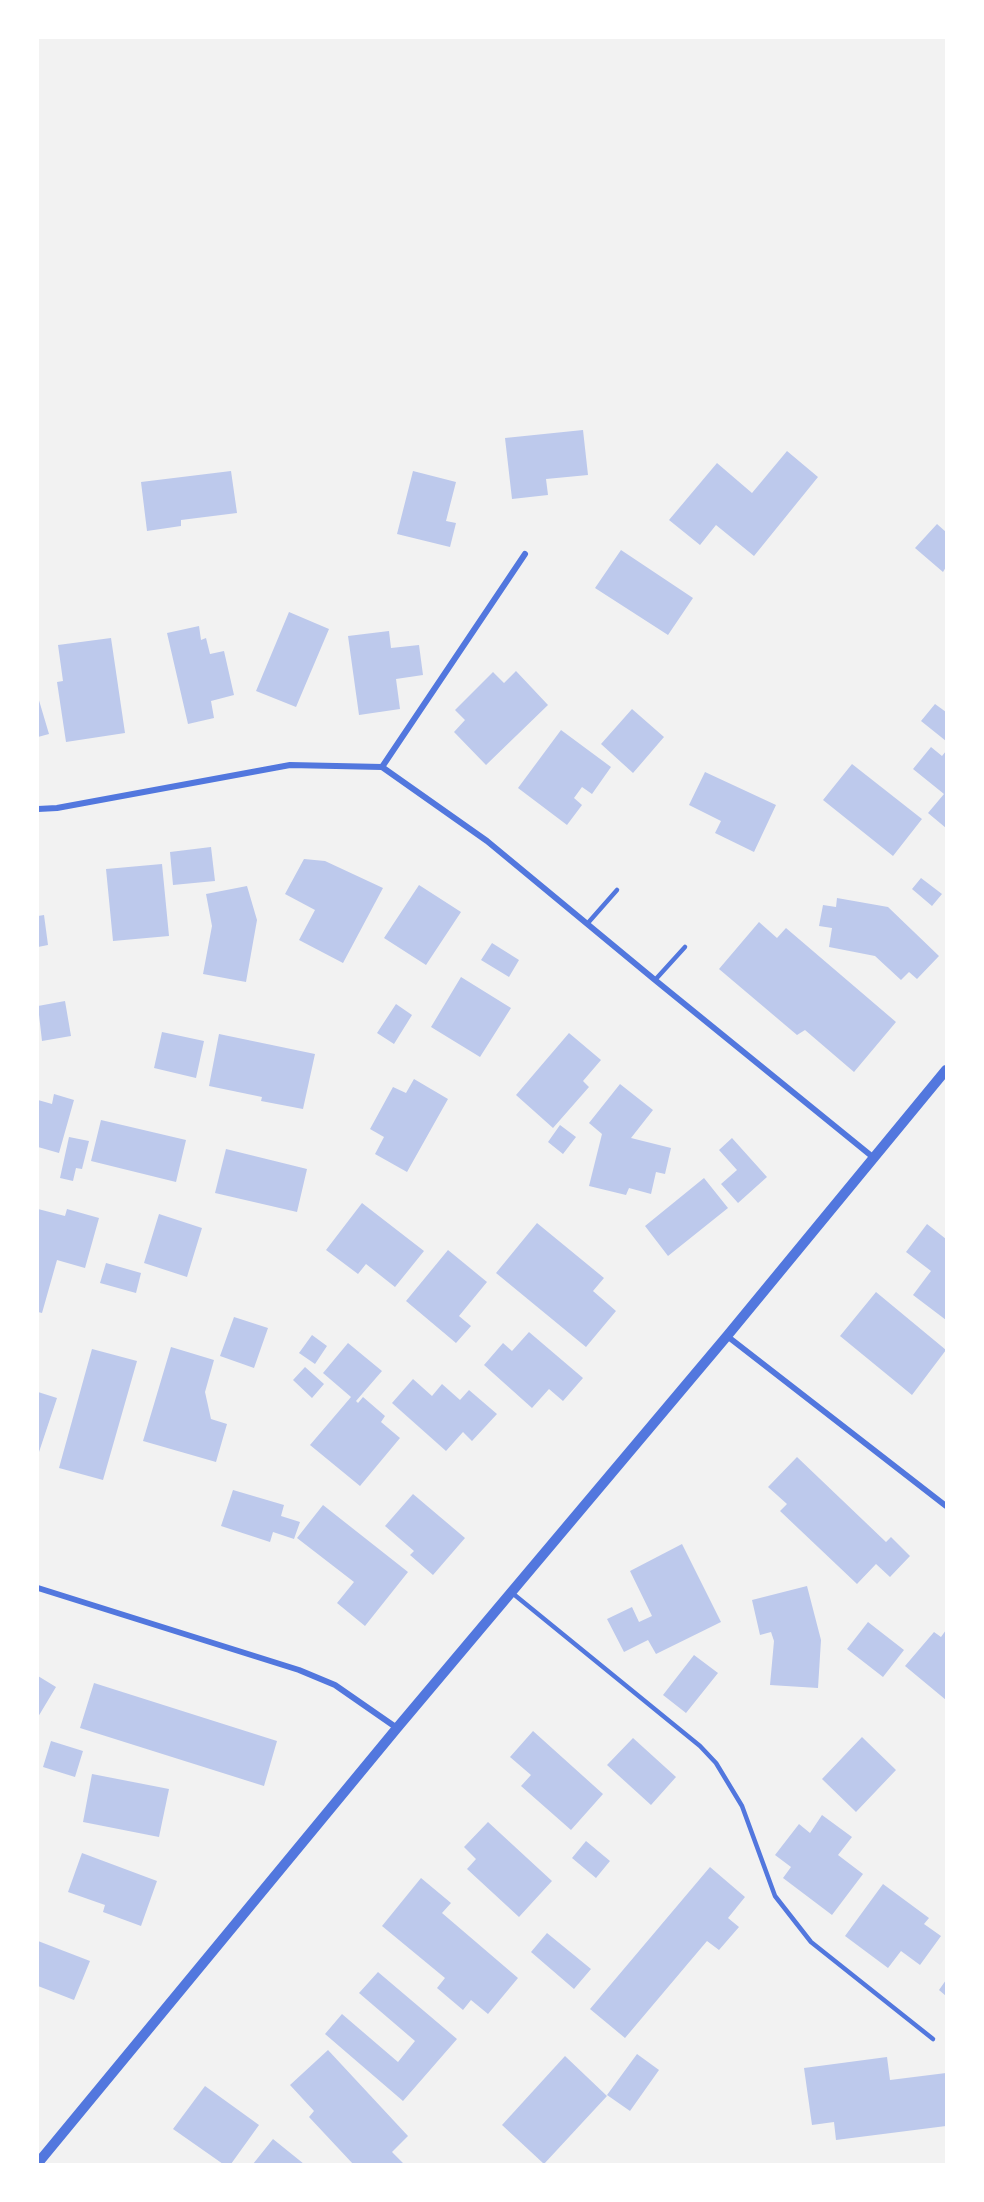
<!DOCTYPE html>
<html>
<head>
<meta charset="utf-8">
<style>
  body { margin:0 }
  #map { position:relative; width:984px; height:2202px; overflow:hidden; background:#f2f2f2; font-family:Montserrat,sans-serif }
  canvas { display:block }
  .frame { position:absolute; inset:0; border:39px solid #fff; pointer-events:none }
</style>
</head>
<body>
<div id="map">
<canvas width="984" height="2202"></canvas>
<div class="frame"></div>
</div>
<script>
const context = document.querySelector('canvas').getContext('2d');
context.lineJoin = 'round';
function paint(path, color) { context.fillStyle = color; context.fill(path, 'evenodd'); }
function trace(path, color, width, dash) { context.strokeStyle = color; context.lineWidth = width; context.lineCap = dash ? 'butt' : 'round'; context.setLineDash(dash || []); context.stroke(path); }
paint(new Path2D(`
  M583,430L588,475L546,479L548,495L512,499L505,438Z
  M787,451L818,477L754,556L716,525L700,545L669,520L717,463L752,493Z
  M231,471L237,513L181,520V526L147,531L141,482Z
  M413,471L456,482L446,521L456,523L450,547L397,534Z
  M937,524L946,532V567L943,572L915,548Z
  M621,550L693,598L668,635L595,588Z
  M289,612L329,629L296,707L256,691Z
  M199,626L201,640L206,638L210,654L224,651L234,695L211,701L214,718L188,724L167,633Z
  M389,631L391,648L419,645L423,675L396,679L400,709L359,715L348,636Z
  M111,638L125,733L66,742L57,682L63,681L58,645Z
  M516,671L548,705L486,765L454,732L465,720L455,710L493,672L504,683Z
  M38,697L49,734L38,737Z
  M935,704L946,712V741L921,721Z
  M632,709L664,737L633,773L601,744Z
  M561,730L611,767L592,794L582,787L574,798L582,805L567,825L518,788Z
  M931,747L942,756L946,751V828L928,813L944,794L913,769Z
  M852,764L922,819L893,856L823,800Z
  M705,772L776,805L754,852L715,833L721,821L689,805Z
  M211,847L215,881L173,885L170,852Z
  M304,859L325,861L383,888L343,963L299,940L315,910L285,894Z
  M162,864L169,936L113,941L106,869Z
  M921,878L942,894L932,906L912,889Z
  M419,885L461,912L426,965L384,938Z
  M247,886L257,920L246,982L203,974L212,926L206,894Z
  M837,898L888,907L939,956L917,979L909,972L901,980L875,956L829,947L832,928L819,926L823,905L836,907Z
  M44,915L48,945L38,947V916Z
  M759,922L777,938L786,928L896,1022L854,1072L805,1030L797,1035L719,969Z
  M492,943L519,960L509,977L481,960Z
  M461,977L511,1008L480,1057L431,1027Z
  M65,1001L71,1036L42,1041L38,1006Z
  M396,1004L412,1015L394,1044L377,1033Z
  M162,1032L204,1041L196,1078L154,1068Z
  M569,1033L601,1060L583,1081L589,1087L553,1128L516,1095Z
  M219,1034L315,1054L303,1109L261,1101L262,1097L209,1086Z
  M414,1079L448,1099L407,1172L375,1154L384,1137L370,1129L393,1087L406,1093Z
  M620,1084L653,1110L631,1138L671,1148L665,1174L656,1172L651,1194L629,1188L626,1195L589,1186L602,1134L589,1123Z
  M54,1094L74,1100L59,1153L38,1147V1100L52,1104Z
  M101,1120L186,1140L176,1182L91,1161Z
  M560,1125L576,1137L563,1154L548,1142Z
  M69,1137L89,1141L82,1169L76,1168L73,1181L60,1178Z
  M732,1138L767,1177L738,1203L721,1184L737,1170L719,1150Z
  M226,1149L307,1169L297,1212L215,1193Z
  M704,1178L728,1208L668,1256L645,1226Z
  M362,1203L424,1251L395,1287L366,1264L358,1274L326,1250Z
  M38,1209L65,1216L67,1209L99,1218L85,1268L57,1260L42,1313L38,1312Z
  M159,1214L202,1228L187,1277L144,1263Z
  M537,1223L604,1278L593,1291L616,1311L586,1347L496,1273Z
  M927,1224L946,1239V1320L913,1295L931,1271L906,1252Z
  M448,1250L487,1282L459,1316L471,1326L456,1343L406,1301Z
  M106,1263L141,1273L136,1293L100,1283Z
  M876,1292L946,1350L912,1395L840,1336Z
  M234,1317L268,1328L254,1368L220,1356Z
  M529,1332L583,1378L563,1401L549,1389L532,1408L484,1365L503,1343L512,1351Z
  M312,1335L327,1346L315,1364L299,1353Z
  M348,1343L382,1371L356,1401L358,1403L363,1397L385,1416L381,1422L400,1438L360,1486L310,1445L351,1397L323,1373Z
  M171,1347L214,1360L205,1392L211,1419L227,1424L216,1462L143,1441Z
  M92,1349L137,1361L103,1480L59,1468Z
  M305,1367L324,1384L312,1398L293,1380Z
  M413,1379L432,1396L442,1384L460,1400L469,1390L497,1414L472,1441L463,1432L446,1451L392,1403Z
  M38,1392L57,1398L38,1455Z
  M797,1457L886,1542L891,1537L910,1556L890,1577L876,1564L857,1584L780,1511L787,1504L768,1487Z
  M233,1490L284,1505L281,1516L300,1522L294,1539L273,1532L270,1542L221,1526Z
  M413,1494L465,1538L433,1575L410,1555L414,1551L385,1526Z
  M323,1505L408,1572L365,1626L337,1603L354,1582L297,1538Z
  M682,1544L721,1622L656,1654L648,1640L624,1652L607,1619L632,1607L639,1622L652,1616L630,1571Z
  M807,1586L821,1640L818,1688L770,1685L774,1641L771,1632L760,1635L752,1600Z
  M868,1622L904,1650L883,1677L847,1649Z
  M946,1630V1700L905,1666L934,1632L941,1637Z
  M694,1655L718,1673L686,1713L663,1695Z
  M38,1676L56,1687L38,1717Z
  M94,1683L277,1741L264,1786L80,1728Z
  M533,1731L603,1794L571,1830L521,1786L531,1775L510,1757Z
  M862,1737L896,1770L856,1812L822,1779Z
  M633,1738L676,1777L651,1805L607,1765Z
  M51,1741L83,1751L75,1777L43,1767Z
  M92,1774L169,1789L159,1837L83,1822Z
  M822,1815L852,1837L838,1855L863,1874L832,1915L783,1878L791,1867L775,1855L799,1824L810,1833Z
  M488,1822L552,1881L519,1917L467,1869L476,1859L464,1847Z
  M586,1841L610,1861L596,1878L572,1858Z
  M82,1853L157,1881L141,1926L103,1912L105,1905L68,1892Z
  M710,1867L745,1897L728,1918L739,1927L719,1950L707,1941L625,2038L590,2009Z
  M421,1878L451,1903L442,1913L518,1978L488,2014L471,2000L463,2010L437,1988L445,1978L382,1926Z
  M883,1884L929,1918L924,1924L941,1936L920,1965L901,1951L888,1968L845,1936Z
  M547,1933L591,1969L574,1989L531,1952Z
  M38,1941L90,1961L74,2000L38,1986Z
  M378,1972L457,2039L403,2101L325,2034L342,2014L398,2062L415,2041L359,1993Z
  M946,1980V1996L939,1990Z
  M328,2050L408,2136L392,2152L404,2164H353L309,2117L314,2111L290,2085Z
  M637,2054L659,2070L630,2111L607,2095Z
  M565,2056L607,2096L544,2164L502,2125Z
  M887,2057L890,2080L946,2073V2126L836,2140L834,2122L812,2125L804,2068Z
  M205,2086L259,2125L231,2164H223L173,2129Z
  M273,2139L304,2164H253Z`), '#bdc9ec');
trace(new Path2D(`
  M587,924L617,890
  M655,980L685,947
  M511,1592L700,1746L716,1763L742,1806L775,1896L811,1942L933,2039`), '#5277de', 4.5);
trace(new Path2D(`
  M382,767L525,554
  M38,809L57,808L290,765L382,767L487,841L655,980L874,1158
  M727,1336L946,1506
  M38,1588L299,1670L335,1685L397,1728`), '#5277de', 6);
trace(new Path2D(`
  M38,2163L397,1728L727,1336L946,1070`), '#5277de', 10);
</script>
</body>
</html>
